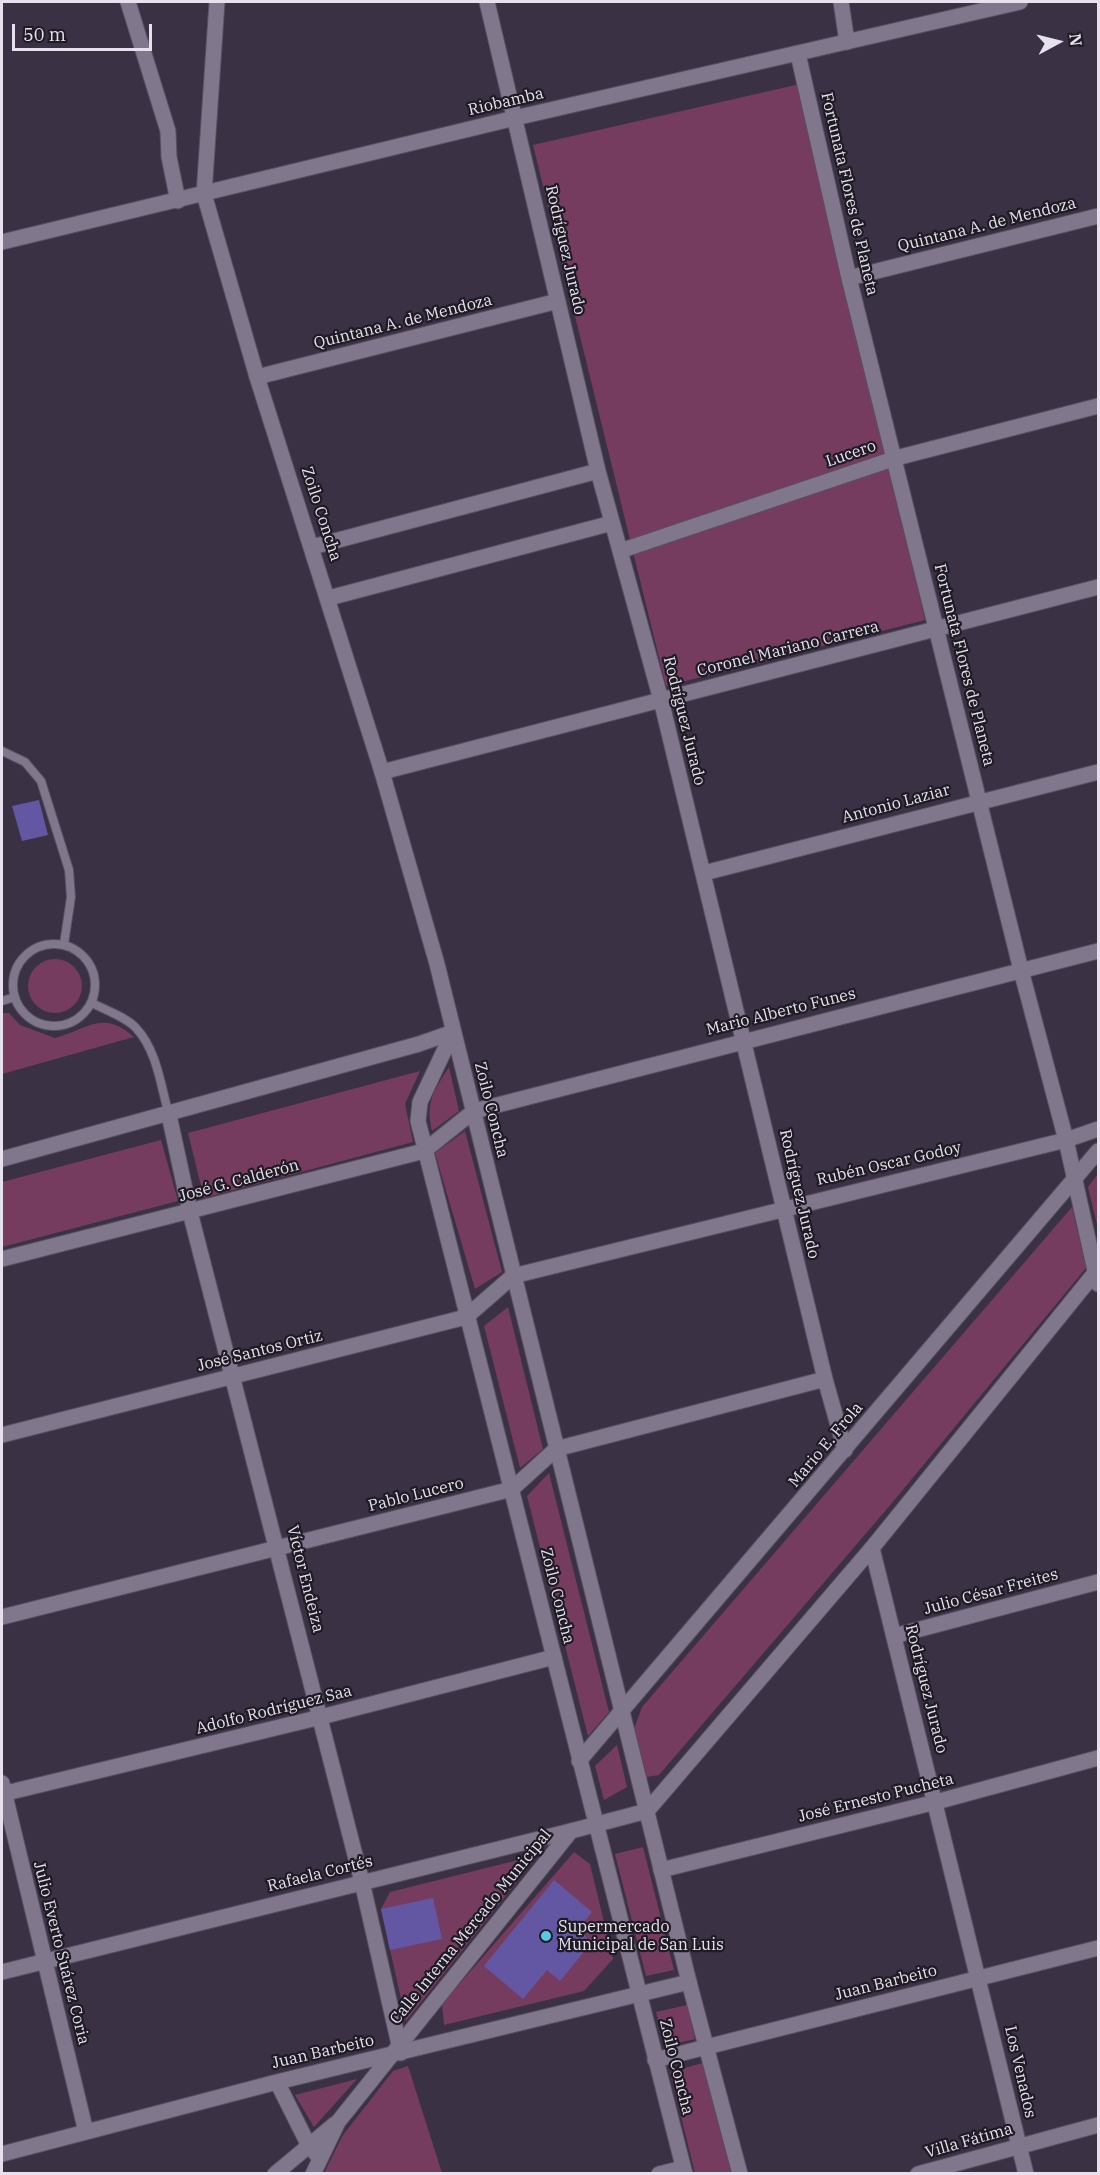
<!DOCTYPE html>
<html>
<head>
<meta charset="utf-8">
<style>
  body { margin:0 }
  #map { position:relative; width:1100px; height:2175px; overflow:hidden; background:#3a3144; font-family:"IBM Plex Serif",serif }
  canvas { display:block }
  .frame { position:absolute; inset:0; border:3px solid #e7e1ee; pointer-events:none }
  .north { position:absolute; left:1028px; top:12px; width:60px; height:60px; -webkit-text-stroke:4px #1f1b24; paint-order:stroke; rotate:83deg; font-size:16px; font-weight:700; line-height:24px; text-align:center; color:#e7e1ee }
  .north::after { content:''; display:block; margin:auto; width:21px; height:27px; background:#e7e1ee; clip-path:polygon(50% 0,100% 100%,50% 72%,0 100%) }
  .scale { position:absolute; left:12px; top:24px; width:140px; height:27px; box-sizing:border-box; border:3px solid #e7e1ee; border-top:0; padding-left:8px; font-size:18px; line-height:21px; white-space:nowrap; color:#e7e1ee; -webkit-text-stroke:4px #1f1b24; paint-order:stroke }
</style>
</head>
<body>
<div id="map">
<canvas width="1100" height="2175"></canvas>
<div class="frame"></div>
<div class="north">N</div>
<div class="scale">50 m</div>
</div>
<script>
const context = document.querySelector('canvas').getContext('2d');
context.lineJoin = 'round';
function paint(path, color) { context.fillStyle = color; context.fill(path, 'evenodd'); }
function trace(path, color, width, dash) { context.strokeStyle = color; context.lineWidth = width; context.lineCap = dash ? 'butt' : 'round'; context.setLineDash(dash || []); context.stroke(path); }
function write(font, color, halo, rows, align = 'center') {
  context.font = font + ' "IBM Plex Serif",serif'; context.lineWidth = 4.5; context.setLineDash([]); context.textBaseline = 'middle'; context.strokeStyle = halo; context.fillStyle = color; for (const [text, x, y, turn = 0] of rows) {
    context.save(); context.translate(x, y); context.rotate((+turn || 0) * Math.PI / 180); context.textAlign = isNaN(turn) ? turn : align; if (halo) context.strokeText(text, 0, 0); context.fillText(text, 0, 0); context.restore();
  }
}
paint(new Path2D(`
  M800,84L925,620L666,686L533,145Z
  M28 986a27 27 0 1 1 54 0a27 27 0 1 1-54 0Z
  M2,1013H9L20,1025L55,1038C88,1029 103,1009 134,1037L2,1074Z
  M449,1067L459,1111L432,1131C425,1101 434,1091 449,1067Z
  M420,1071L405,1104L413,1142L204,1198L188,1133Z
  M465,1131L502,1272L475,1289L435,1153Z
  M161,1140L178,1201L2,1247V1182Z
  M1098,1174V1229L1088,1187Z
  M1072,1207L1086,1268L892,1503L659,1775L647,1777L634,1729L642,1707Z
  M508,1307L543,1449L520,1468L484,1326Z
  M549,1473L609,1712L588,1736L527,1496Z
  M617,1745L627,1787L604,1800L595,1766Z
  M643,1847L674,1970L646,1976L615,1854Z
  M574,1852L590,1864L613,1959L584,1991L444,2025L442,2004Z
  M538,1855L406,2021L381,1909L390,1892Z
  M687,2005L695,2039L665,2046L656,2012Z
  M703,2063L731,2173H695L670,2072Z
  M408,2066L442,2173H324L343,2135L393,2071Z
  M357,2079L314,2127L295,2095Z`), '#763c60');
paint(new Path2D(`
  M39,800L48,835L22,841L12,806Z
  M554,1880L592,1912L577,1930L592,1942L560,1981L547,1970L523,1999L484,1966Z
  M433,1898L442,1939L390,1950L381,1909Z`), '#6357a3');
const service = new Path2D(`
  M2,751L25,762L41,781L69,870L71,897L64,944
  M13 985a41 41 0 1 1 82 0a41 41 0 1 1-82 0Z
  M2,1001L15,997
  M92,1003C105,1010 126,1017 136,1028C157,1050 161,1087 169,1115`);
const minor = new Path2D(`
  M128,2L168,131L169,157L178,201
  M487,2L598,471L661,700L825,1379L845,1450
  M841,2L847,42
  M798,54L849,278L1021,970L1066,1140L1098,1284
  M204,194L217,2
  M849,278L1098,216
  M257,377L558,301
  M312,547L598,471
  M620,551L896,458L1098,406
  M329,598L612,523
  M382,772L1098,587
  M704,873L1098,772
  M474,1111L1098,951
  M169,1115L190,1212L362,1882L401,2053
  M2,1435L466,1317L513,1276L1066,1140L1098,1129
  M872,1548L1026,2174
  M2,1617L512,1489L556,1449L825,1379
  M894,1636L1098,1582
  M2,1783L86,2132
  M2,1794L321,1717L554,1657
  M661,1870L936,1802L1098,1758
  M2,1972L571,1831
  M655,2060L1098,1948
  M277,2082L308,2144L317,2155
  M2,2154L277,2082L689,1982
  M659,2174L683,2168
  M918,2174L1098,2125`);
const tertiary = new Path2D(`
  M204,194L257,377L382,772L437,964L689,1982L740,2174
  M2,242L515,118L1020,2
  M453,1032L420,1102L418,1121L685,2174
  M2,1159L419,1044L453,1032
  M2,1259L424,1151L474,1111
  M579,1761L1098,1151
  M275,2174L335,2124
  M313,2174L338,2122L571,1831L647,1811L872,1548L1098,1269`);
trace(service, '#585061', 10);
trace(minor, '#585061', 17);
trace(tertiary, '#585061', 17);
trace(service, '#81778d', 8);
trace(minor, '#81778d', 15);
trace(tertiary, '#81778d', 15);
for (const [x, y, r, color] of [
  [546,1936,6,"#57c9e2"]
]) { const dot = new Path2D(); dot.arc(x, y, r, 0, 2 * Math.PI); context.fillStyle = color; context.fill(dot); trace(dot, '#1f1b24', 2); }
write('16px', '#e7e1ee', '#1f1b24', [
  ["Riobamba",506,102,-13],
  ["Fortunata Flores de Planeta",849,194,77],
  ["Quintana A. de Mendoza",987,225,-14],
  ["Rodríguez Jurado",565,250,77],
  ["Quintana A. de Mendoza",403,322,-14],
  ["Lucero",851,454,-19],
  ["Zoilo Concha",321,514,72],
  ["Coronel Mariano Carrera",788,649,-14],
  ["Fortunata Flores de Planeta",964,665,76],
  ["Rodríguez Jurado",684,721,76],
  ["Antonio Laziar",896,804,-15],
  ["Mario Alberto Funes",781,1012,-14],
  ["Zoilo Concha",491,1110,76],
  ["Rubén Oscar Godoy",889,1164,-13],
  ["José G. Calderón",239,1181,-15],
  ["Rodríguez Jurado",799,1194,77],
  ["José Santos Ortiz",260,1351,-14],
  ["Mario E. Frola",826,1445,-50],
  ["Pablo Lucero",416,1495,-14],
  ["Víctor Endeiza",305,1579,76],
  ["Julio César Freites",991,1592,-15],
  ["Zoilo Concha",557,1596,76],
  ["Rodríguez Jurado",926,1689,76],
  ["Adolfo Rodríguez Saa",274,1710,-14],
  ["José Ernesto Pucheta",876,1798,-14],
  ["Rafaela Cortés",320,1874,-14],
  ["Calle Interna Mercado Municipal",471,1927,-51],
  ["Julio Everto Suárez Coria",61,1953,76],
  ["Juan Barbeito",886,1983,-14],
  ["Juan Barbeito",323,2052,-13],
  ["Zoilo Concha",676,2067,76],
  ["Los Venados",1020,2072,77],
  ["Villa Fátima",969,2141,-16]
]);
write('16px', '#e7e1ee', '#1f1b24', [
  ["Supermercado",558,1927],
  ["Municipal de San Luis",558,1945]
], 'left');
</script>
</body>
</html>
